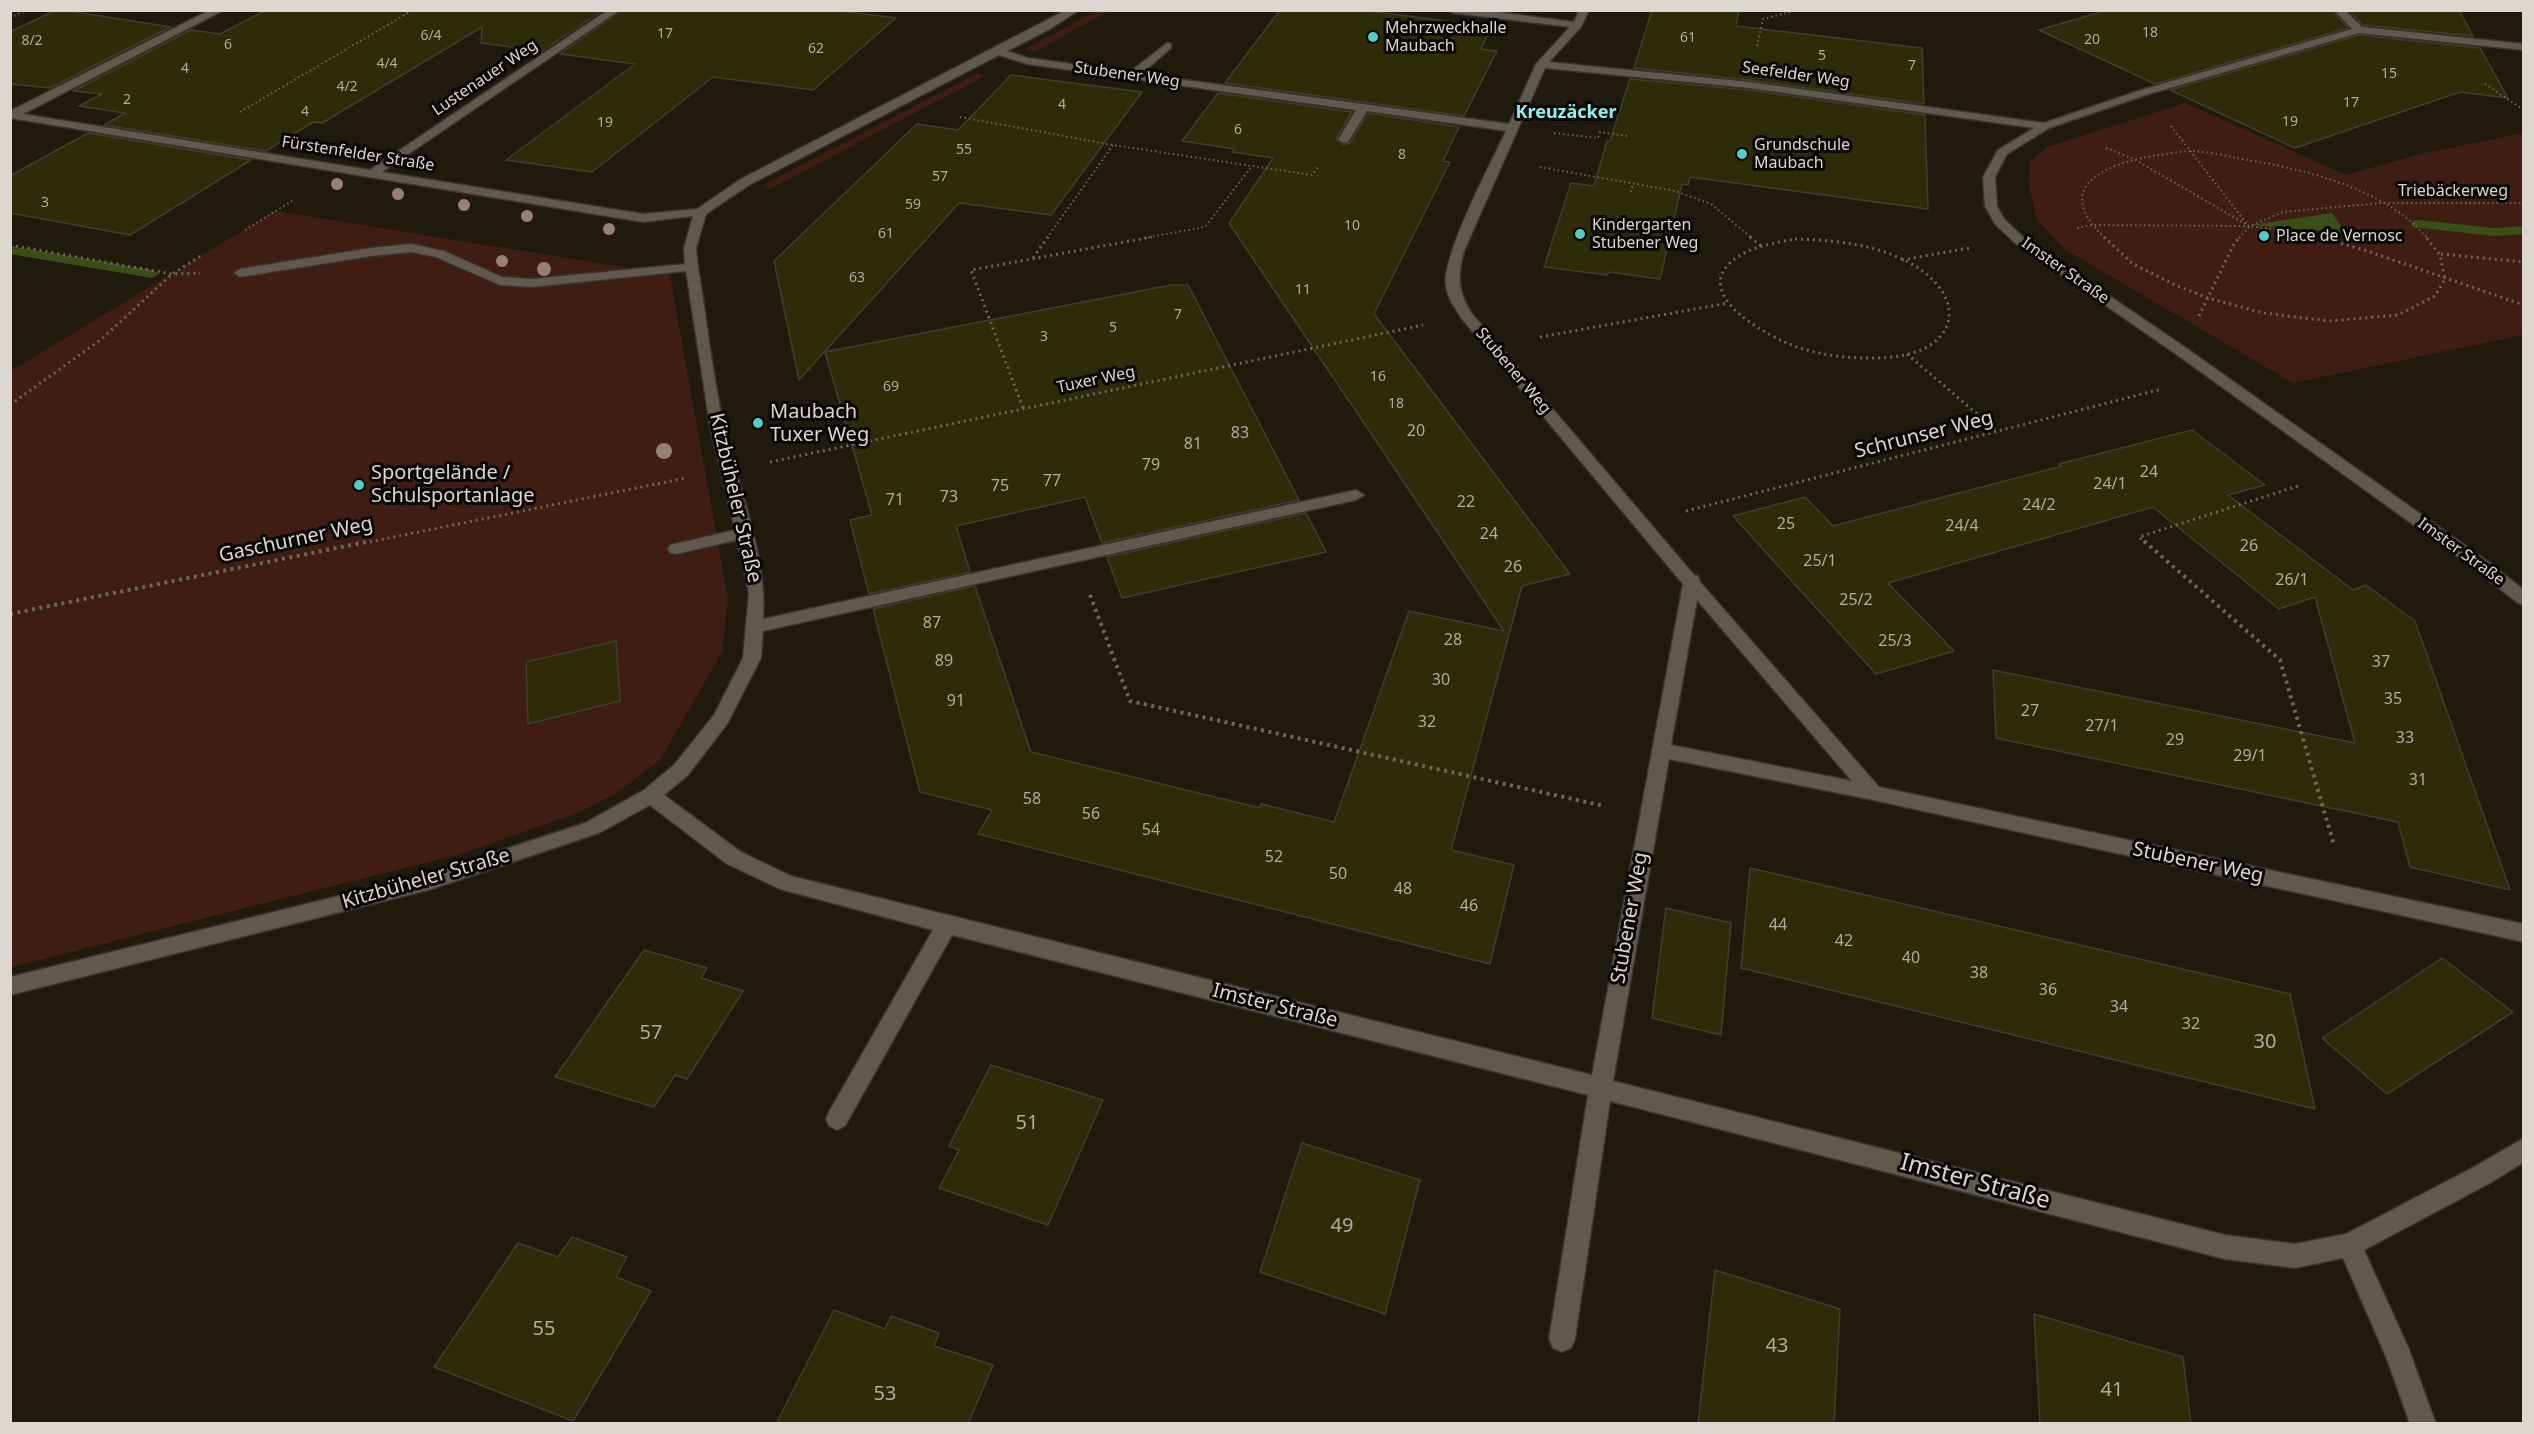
<!DOCTYPE html>
<html>
<head>
<meta charset="utf-8">
<style>
  body { margin:0 }
  #map { position:relative; width:2534px; height:1434px; overflow:hidden; background:#201a0d; font-family:"Noto Sans",sans-serif }
  canvas { display:block }
  .frame { position:absolute; inset:0; border:12px solid #dcd7cf; pointer-events:none }
</style>
</head>
<body>
<div id="map">
<canvas width="2534" height="1434"></canvas>
<div class="frame"></div>
</div>
<script>
const context = document.querySelector('canvas').getContext('2d');
context.lineJoin = 'round';
function paint(path, color) { context.fillStyle = color; context.fill(path, 'evenodd'); }
function trace(path, color, width, dash) { context.strokeStyle = color; context.lineWidth = width; context.lineCap = dash ? 'butt' : 'round'; context.setLineDash(dash || []); context.stroke(path); }
function write(font, color, halo, rows, align = 'center') {
  context.font = font + ' "Noto Sans",sans-serif'; context.lineWidth = 6; context.setLineDash([]); context.textBaseline = 'middle'; context.strokeStyle = halo; context.fillStyle = color; for (const [text, x, y, turn = 0] of rows) {
    context.save(); context.translate(x, y); context.rotate((+turn || 0) * Math.PI / 180); context.textAlign = isNaN(turn) ? turn : align; if (halo) context.strokeText(text, 0, 0); context.fillText(text, 0, 0); context.restore();
  }
}
paint(new Path2D(`
  M1097,11H1109L1034,52L1025,49Z
  M976,74L985,76L770,189L763,185Z
  M2185,103L2346,175L2420,154L2523,133V335L2293,383L2064,249L2037,219L2029,186L2030,162L2047,147Z
  M275,211L629,268L668,265L728,599L722,652L660,760L615,794L580,812L461,854L11,967V371Z`), '#3f1d13');
paint(new Path2D(`
  M2332,213L2346,233L2251,225Z`), '#394f17');
paint(new Path2D(`
  M2418,220L2494,228L2524,226V234L2494,236L2413,227L2411,224L2413,221Z
  M10,246L152,270L159,274L152,278L10,254Z`), '#394f17');
const building = new Path2D(`
  M56,10H62L171,27L50,88L10,84V32Z
  M266,10H603L542,51L481,43L482,27L322,123L313,122L266,151L104,125L125,113L79,106L102,94L73,91L191,30L220,34Z
  M622,10H832L896,18L813,90L713,77L592,172L506,160L635,64L560,54Z
  M1280,10H1361L1492,27L1481,49L1497,51L1464,116L1225,83Z
  M1652,10H1739L1736,26L1922,48L1924,104L1749,80L1634,68Z
  M2108,10H2332L2348,28L2155,84L2039,30Z
  M2349,10H2459L2473,36L2363,25Z
  M2359,35L2480,48L2508,98L2460,92L2295,148L2170,90Z
  M1011,75L1142,92L1051,215L959,203L799,380L774,261L917,124L958,130Z
  M1630,79L1749,90L1925,115L1928,209L1690,177L1688,185L1682,184L1660,279L1609,272L1607,275L1544,267L1571,183L1594,186L1607,141H1610Z
  M1218,93L1352,112L1336,139L1343,145L1350,143L1368,113L1459,127L1443,161L1450,162L1374,314L1570,574L1522,586L1451,850L1514,865L1490,964L978,834L992,810L920,792L873,609L975,586L1031,752L1260,808L1261,804L1334,822L1409,611L1504,631L1229,223L1273,158L1232,152L1235,149L1182,141Z
  M88,133L251,160L130,235L10,213V176Z
  M1171,285H1188L1299,500L1102,543L1085,497L956,526L970,572L869,594L850,520L872,515L825,352Z
  M2192,430L2265,485L2228,495L2353,590L2366,585L2415,621L2510,890L2410,867L2398,822L1996,738L1993,670L2355,743L2315,597L2279,609L2153,507L1888,583L1954,651L1876,674L1733,516L1805,497L1833,526L2062,466L2059,464Z
  M1306,513L1326,552L1122,598L1107,557Z
  M616,641L620,701L528,724L526,662Z
  M1750,868L2290,994L2315,1109L1741,968Z
  M1666,908L1731,923L1721,1035L1652,1018Z
  M644,950L707,968L701,978L743,991L687,1079L675,1075L654,1107L555,1077Z
  M2442,958L2513,1012L2387,1094L2322,1038Z
  M991,1065L1103,1100L1048,1225L939,1188L959,1150L949,1146Z
  M1302,1143L1420,1180L1385,1314L1260,1272Z
  M572,1237L627,1257L616,1277L651,1291L573,1421L434,1367L518,1243L558,1257Z
  M1715,1270L1840,1309L1834,1424H1698Z
  M834,1310L885,1329L891,1316L939,1333L934,1346L993,1365L968,1424H776Z
  M2034,1314L2183,1357L2191,1424H2040Z`);
paint(building, '#2e2b09');
trace(building, '#3f3e2f', 1.5);
const minor = new Path2D(`
  M210,10H224L23,114L370,170L608,10H620L382,172L643,214L697,209L741,179L1066,10H1079L1050,29L1007,51L1028,58L1130,72L1167,43L1171,44V48L1141,74L1509,124L1536,64L1570,27L1453,13L1448,10H1482L1574,22L1579,10H1589L1581,27L1549,62L1749,82L2044,123L2141,90L2352,29L2334,10H2345L2362,27L2524,44V50L2359,33L2149,94L2049,128L2007,154L1995,177L1997,206L2004,219L2023,237L2186,348L2487,561L2524,590V605L2518,603L2475,569L2176,354L2015,243L1995,224L1985,206L1983,177L1998,150L2034,128L1749,88L1545,68L1464,251C1457,276 1458,292 1472,314L1694,575L1698,576L1700,582L1879,787L2524,924V942L1873,800L1669,759L1613,1081L2225,1235L2295,1244L2346,1234L2474,1167L2524,1138V1162L2490,1183L2364,1250L2408,1347L2436,1424H2410L2387,1359L2343,1258L2295,1268L2225,1259L1610,1101L1575,1339L1571,1348L1562,1352L1553,1348L1549,1339L1588,1095L952,935L845,1126L837,1130L829,1126L826,1119L829,1112L933,930L780,889L727,864L650,805L599,833L432,889L10,995V977L432,873L585,823L644,790L674,765L714,715L743,658L749,593L737,540L676,554L670,553L668,549L670,545L735,530L710,426L686,271L532,287L500,285L436,257L411,252L371,256L240,277L234,273L240,269L371,248L411,244L444,251L502,277L532,279L685,264L684,248L693,216L643,222L10,118V111ZM999,55L1027,64L1356,110L1338,140L1344,143L1348,142L1367,111L1506,131C1492,161 1441,257 1446,286C1447,298 1456,309 1462,319L1683,584L1592,1075L791,876L741,852L664,795L688,775L727,724L761,658L763,631L1356,500L1364,495L1356,490L763,619C768,559 738,486 724,426C712,374 707,320 698,267L696,248L706,214L749,185ZM1697,600L1852,781L1671,745Z`);
trace(minor, '#38332e', 3);
trace(new Path2D(`
  M10,18L26,10
  M1757,46L1763,19L1798,10
  M2485,84L2524,110
  M240,112L413,10
  M960,117L1113,145L1312,175L1318,167
  M2171,126L2247,224
  M1554,133L1598,138L1600,132L1627,136
  M2106,148L2134,159L2249,226
  M1540,167L1675,191L1711,204L1752,238
  M1631,192L1633,184
  M2077,228L2091,225L2250,226L2283,212L2381,203H2524
  M245,230L292,201
  M1047,238L1113,145
  M1144,238L1205,227L1252,166
  M2105,238C2048,185 2110,162 2159,155C2169,154 2181,151 2191,151C2206,151 2222,155 2236,158C2299,168 2385,187 2427,238
  M2239,238L2250,226L2305,233L2323,238`), '#6c665b', 2, [1.5, 3]);
trace(new Path2D(`
  M1750,237L1761,246
  M2104,237L2133,264L2173,284L2208,298L2263,313L2329,321L2398,315L2435,296L2445,279L2440,255L2426,237
  M2318,237L2364,250L2524,305
  M1795,239C1834,240 1875,244 1910,263C1969,296 1960,350 1892,357C1860,360 1827,357 1797,347C1771,338 1692,297 1731,262C1747,247 1774,243 1795,239Z
  M10,245L172,274L200,273
  M2441,254L2524,262
  M1033,258L1048,237
  M1902,260L1969,248
  M2199,316L2234,244L2240,237
  M1540,337L1728,303
  M1907,354L1997,431
  M10,405L103,338L172,274L202,255
  M1023,408L971,270L1152,237
  M770,462L1423,325
  M1686,511L2162,389
  M364,543L686,478
  M2146,543L2139,537L2298,486`), '#6c665b', 3, [2, 4]);
trace(new Path2D(`
  M2144,541L2280,660L2334,845
  M1090,595L1130,701L1604,806
  M10,614L371,541`), '#6c665b', 4, [3, 4.5]);
paint(minor, '#61594b');
context.fillStyle = '#978074';
for (const [x, y, r] of [
  [337,184,6],
  [398,194,6],
  [464,205,6],
  [527,216,6],
  [609,229,6],
  [502,261,6],
  [544,269,7],
  [664,451,8]
]) { context.beginPath(); context.arc(x, y, r, 0, 2 * Math.PI); context.fill(); }
for (const [x, y, r, color] of [
  [1373,37,6,"#52cdcd"],
  [1742,154,6,"#52cdcd"],
  [1580,234,6,"#52cdcd"],
  [2264,236,6,"#52cdcd"],
  [758,423,6,"#52cdcd"],
  [359,485,6,"#52cdcd"]
]) { const dot = new Path2D(); dot.arc(x, y, r, 0, 2 * Math.PI); context.fillStyle = color; context.fill(dot); trace(dot, '#080502', 2); }
write('14px', '#b0ac9e', null, [
  ["18",2150,33],
  ["17",665,34],
  ["6/4",431,36],
  ["61",1688,38],
  ["20",2092,40],
  ["8/2",32,41],
  ["6",228,45],
  ["62",816,49],
  ["5",1822,56],
  ["4/4",387,64],
  ["7",1912,66],
  ["4",185,69],
  ["15",2389,74],
  ["4/2",347,87],
  ["2",127,100],
  ["17",2351,103],
  ["4",1062,105],
  ["4",305,112],
  ["19",2290,122],
  ["19",605,123],
  ["6",1238,130],
  ["55",964,150],
  ["8",1402,155],
  ["57",940,177],
  ["3",45,203],
  ["59",913,205],
  ["10",1352,226],
  ["61",886,234],
  ["63",857,278],
  ["11",1303,290],
  ["7",1178,315],
  ["5",1113,328],
  ["3",1044,337],
  ["16",1378,377],
  ["69",891,387],
  ["18",1396,404]
]);
write('16px', '#dcd7cf', '#080502', [
  ["Mehrzweckhalle",1385,28],
  ["Maubach",1385,46],
  ["Grundschule",1754,145],
  ["Maubach",1754,163],
  ["Kindergarten",1592,225],
  ["Stubener Weg",1592,243],
  ["Place de Vernosc",2276,236]
], 'left');
write('16px', '#dcd7cf', '#080502', [
  ["Stubener Weg",1127,75,8],
  ["Seefelder Weg",1796,75,8],
  ["Lustenauer Weg",485,78,-34],
  ["Fürstenfelder Straße",358,154,9],
  ["Triebäckerweg",2453,191],
  ["Imster Straße",2065,271,35],
  ["Stubener Weg",1513,371,50],
  ["Tuxer Weg",1096,380,-12],
  ["Imster Straße",2461,552,36]
]);
write('16px', '#b0ac9e', null, [
  ["20",1416,431],
  ["83",1240,433],
  ["81",1193,444],
  ["79",1151,465],
  ["24",2149,472],
  ["77",1052,481],
  ["24/1",2110,484],
  ["75",1000,486],
  ["73",949,497],
  ["71",895,500],
  ["22",1466,502],
  ["24/2",2039,505],
  ["25",1786,524],
  ["24/4",1962,526],
  ["24",1489,534],
  ["26",2249,546],
  ["25/1",1820,561],
  ["26",1513,567],
  ["26/1",2292,580],
  ["25/2",1856,600],
  ["87",932,623],
  ["28",1453,640],
  ["25/3",1895,641],
  ["89",944,661],
  ["37",2381,662],
  ["30",1441,680],
  ["35",2393,699],
  ["91",956,701],
  ["27",2030,711],
  ["32",1427,722],
  ["27/1",2102,726],
  ["33",2405,738],
  ["29",2175,740],
  ["29/1",2250,756],
  ["31",2418,780],
  ["58",1032,799],
  ["56",1091,814],
  ["54",1151,830],
  ["52",1274,857],
  ["50",1338,874],
  ["48",1403,889],
  ["46",1469,906],
  ["44",1778,925],
  ["42",1844,941],
  ["40",1911,958],
  ["38",1979,973],
  ["36",2048,990],
  ["34",2119,1007],
  ["32",2191,1024]
]);
write('bold 18px', '#88f4f4', '#080502', [
  ["Kreuzäcker",1566,113]
]);
write('20px', '#dcd7cf', '#080502', [
  ["Maubach",770,412],
  ["Tuxer Weg",770,435],
  ["Sportgelände /",371,473],
  ["Schulsportanlage",371,496]
], 'left');
write('20px', '#dcd7cf', '#080502', [
  ["Schrunser Weg",1924,435,-14],
  ["Kitzbüheler Straße",735,498,77],
  ["Gaschurner Weg",296,540,-12],
  ["Stubener Weg",2198,863,12],
  ["Kitzbüheler Straße",426,879,-16],
  ["Stubener Weg",1630,918,-80],
  ["Imster Straße",1275,1006,14]
]);
write('20px', '#b0ac9e', null, [
  ["57",651,1033],
  ["30",2265,1042],
  ["51",1027,1123],
  ["49",1342,1226],
  ["55",544,1329],
  ["43",1777,1346],
  ["41",2112,1390],
  ["53",885,1394]
]);
write('24px', '#dcd7cf', '#080502', [
  ["Imster Straße",1975,1182,15]
]);
</script>
</body>
</html>
